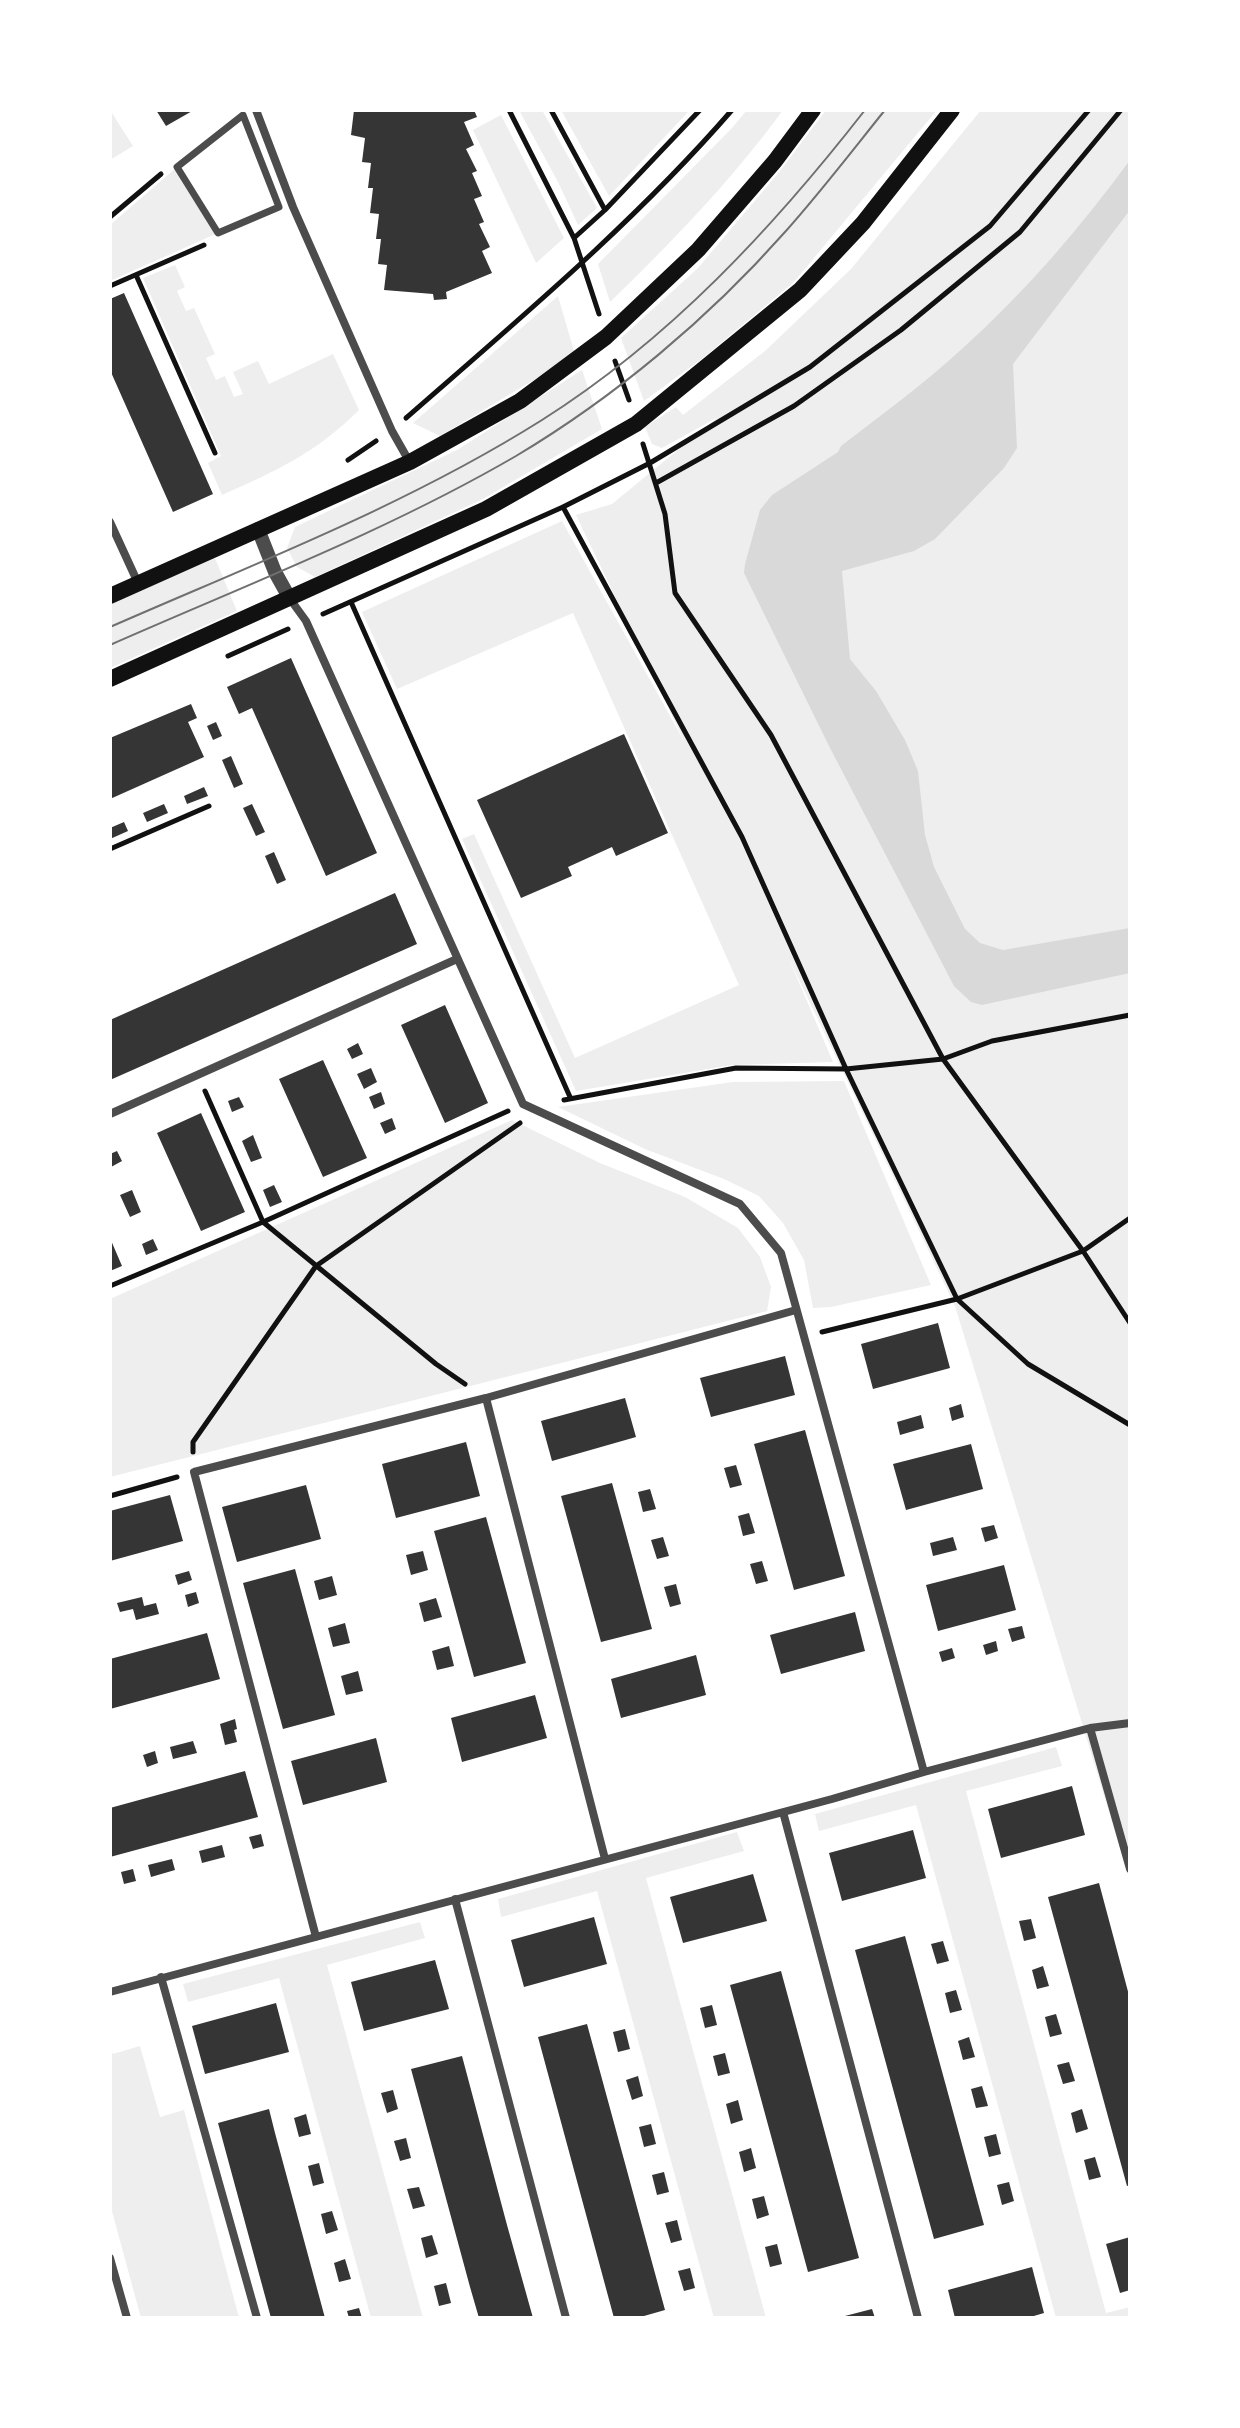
<!DOCTYPE html>
<html>
<head>
<meta charset="utf-8">
<style>
  body { margin:0 }
  #map { position:relative; width:1240px; height:2428px; overflow:hidden; background:#fff; font-family:"Asap Condensed",sans-serif }
  canvas { display:block }
  .frame { position:absolute; inset:0; border:112px solid #fff; pointer-events:none }
</style>
</head>
<body>
<div id="map">
<canvas width="1240" height="2428"></canvas>
<div class="frame"></div>
</div>
<script>
const context = document.querySelector('canvas').getContext('2d');
context.lineJoin = 'round';
function paint(path, color) { context.fillStyle = color; context.fill(path, 'evenodd'); }
function trace(path, color, width, dash) { context.strokeStyle = color; context.lineWidth = width; context.lineCap = dash ? 'butt' : 'round'; context.setLineDash(dash || []); context.stroke(path); }
paint(new Path2D(`
  M110,110L133,146L110,160Z
  M519,110H542L597,208L578,225L559,184Z
  M561,110H690L609,196Z
  M747,110H783C732,180 672,242 610,302L598,264L731,129Z
  M826,110H937L794,282L703,358L644,401L621,338L698,268L780,171Z
  M981,110H1130V1881L955,1306L789,959L833,1062L732,1065L576,1091L462,839L474,834L575,1058L739,985L573,613L397,689L362,612L562,521L685,743L576,515L612,504L718,417L662,448L652,444L645,427L676,407L683,415L765,351L851,269Z
  M501,115L564,238L536,263L473,130Z
  M177,167L218,233L110,281V225Z
  M175,265L185,287L177,291L186,311L194,308L215,354L206,358L216,380L225,376L234,397L243,394L233,372L258,361L269,384L333,354L359,410C316,453 276,471 222,495L208,463L221,456L143,278Z
  M558,296L574,351L542,375L440,436L413,423Z
  M582,370L602,429L483,499L315,577L297,567L287,548L295,527L457,450Z
  M215,558L237,611L110,668V604Z
  M844,1081L931,1285L831,1307L813,1308L804,1260L783,1223L759,1196L724,1179L645,1149L558,1107L733,1082Z
  M512,1120L600,1163L685,1197L738,1228L760,1257L771,1287L767,1311L110,1477V1299Z
  M1056,1747L1062,1766L966,1791L1106,2313L1130,2307V2318H1056L916,1805L819,1831L815,1814Z
  M737,1832L744,1851L646,1878L766,2318H714L597,1891L501,1917L498,1899Z
  M420,1922L425,1938L327,1965L423,2318H371L279,1978L188,2002L183,1984Z
  M110,2046L113,2054L140,2046L160,2117L184,2110L239,2318H141L110,2204Z`), '#eee');
paint(new Path2D(`
  M1130,160V210L1013,364L1017,448L1004,468L935,539L914,551L842,571L850,659L876,691L905,740L918,771L925,835L934,867L965,929L980,943L1003,950L1130,928V973L982,1005L971,1002L954,986L829,746L744,573L745,564L760,510L772,495L838,452L841,446C883,414 925,383 964,347C1026,291 1081,227 1130,160Z`), '#d9d9d9');
paint(new Path2D(`
  M156,110H194L166,126Z
  M354,110H474L477,117L464,122L474,145L466,149L477,171L472,173L482,196L474,199L484,222L479,224L490,247L482,251L492,273L446,292L447,299L434,300L433,294L384,290L387,265L378,264L381,239H376L379,214L370,213L373,188H368L371,163L362,162L365,138L351,135Z
  M124,293L213,494L173,512L110,370V299Z
  M291,658L377,853L326,876L252,708L239,714L227,687Z
  M191,704L197,718L188,722L204,757L110,799V738Z
  M216,722L222,736L213,740L207,726Z
  M624,734L668,833L616,856L612,847L568,867L572,876L521,898L477,800Z
  M231,756L243,784L234,788L222,760Z
  M204,787L208,796L187,804L184,796Z
  M164,804L168,813L147,822L143,813Z
  M252,804L265,832L256,836L243,808Z
  M124,822L128,831L110,839V828Z
  M274,852L286,880L277,884L265,856Z
  M395,893L417,944L110,1080V1020Z
  M445,1005L488,1103L445,1123L401,1025Z
  M358,1043L363,1054L352,1059L347,1049Z
  M323,1060L367,1158L323,1177L279,1079Z
  M371,1068L377,1082L364,1089L357,1074Z
  M381,1092L385,1104L374,1109L369,1097Z
  M239,1097L244,1107L232,1112L228,1101Z
  M201,1113L245,1212L201,1231L157,1133Z
  M392,1118L396,1129L385,1134L380,1123Z
  M253,1135L262,1158L251,1162L242,1141Z
  M117,1151L122,1161L111,1167L110,1154Z
  M274,1185L282,1202L270,1207L263,1190Z
  M132,1190L141,1212L130,1217L120,1195Z
  M110,1238L122,1266L110,1271Z
  M153,1239L158,1250L146,1255L142,1244Z
  M938,1323L950,1368L873,1389L861,1344Z
  M785,1356L795,1395L711,1417L700,1378Z
  M625,1398L636,1437L552,1461L541,1421Z
  M961,1404L964,1417L952,1421L949,1408Z
  M921,1415L924,1428L900,1435L897,1422Z
  M805,1430L845,1576L794,1590L754,1444Z
  M466,1442L480,1496L396,1518L382,1464Z
  M971,1444L983,1489L906,1510L893,1464Z
  M736,1465L742,1485L730,1488L724,1468Z
  M612,1483L652,1629L601,1642L561,1496Z
  M306,1485L321,1539L237,1562L222,1507Z
  M650,1489L656,1509L643,1512L638,1492Z
  M170,1495L183,1541L110,1561V1511Z
  M749,1513L755,1533L743,1536L738,1516Z
  M486,1517L526,1663L474,1677L434,1531Z
  M994,1525L998,1538L985,1542L981,1528Z
  M663,1537L669,1556L657,1559L651,1540Z
  M953,1537L957,1550L933,1556L930,1543Z
  M423,1551L428,1570L411,1575L406,1555Z
  M762,1561L768,1581L756,1584L750,1564Z
  M1004,1565L1016,1610L938,1631L926,1585Z
  M295,1569L335,1715L283,1729L243,1583Z
  M189,1571L192,1580L178,1585L175,1575Z
  M332,1576L337,1595L319,1600L314,1581Z
  M676,1584L681,1604L670,1607L664,1587Z
  M196,1592L199,1603L188,1607L185,1595Z
  M142,1597L144,1606L156,1603L159,1614L136,1620L133,1609L120,1612L117,1603Z
  M436,1598L442,1617L424,1622L419,1603Z
  M855,1612L865,1651L781,1674L770,1635Z
  M345,1623L350,1643L333,1647L328,1628Z
  M1022,1626L1025,1638L1012,1642L1008,1629Z
  M207,1633L220,1679L110,1709V1659Z
  M996,1641L998,1651L986,1655L983,1645Z
  M449,1646L454,1666L437,1670L432,1651Z
  M952,1648L955,1658L942,1662L939,1652Z
  M696,1655L706,1695L621,1718L611,1679Z
  M358,1671L363,1691L346,1695L341,1676Z
  M535,1695L547,1738L462,1762L451,1718Z
  M235,1719L237,1729L234,1730L237,1742L225,1745L220,1724Z
  M376,1738L387,1782L303,1805L291,1761Z
  M193,1741L197,1753L173,1759L170,1747Z
  M155,1751L158,1763L147,1767L143,1755Z
  M245,1771L258,1817L110,1857V1808Z
  M1072,1786L1085,1835L1001,1858L988,1809Z
  M913,1830L926,1878L842,1901L829,1853Z
  M261,1834L264,1846L253,1849L249,1837Z
  M222,1845L225,1857L202,1863L199,1851Z
  M172,1859L175,1870L151,1877L148,1865Z
  M133,1869L136,1881L124,1884L121,1872Z
  M753,1874L767,1921L683,1943L670,1897Z
  M1099,1883L1130,1999V2185L1127,2186L1048,1897Z
  M594,1917L607,1964L524,1987L511,1940Z
  M1031,1919L1036,1938L1024,1941L1019,1921Z
  M905,1936L984,2225L934,2239L855,1950Z
  M943,1941L949,1961L937,1964L931,1944Z
  M435,1960L449,2009L364,2031L351,1982Z
  M1043,1966L1049,1986L1037,1989L1032,1970Z
  M781,1971L859,2258L808,2272L730,1985Z
  M956,1990L962,2010L950,2013L945,1993Z
  M276,2003L289,2052L205,2074L192,2026Z
  M712,2005L717,2025L705,2028L700,2008Z
  M1056,2014L1062,2034L1050,2037L1045,2017Z
  M587,2024L665,2310L637,2318H614L538,2037Z
  M625,2029L630,2049L618,2052L613,2032Z
  M969,2037L975,2057L963,2060L958,2041Z
  M725,2053L730,2073L718,2076L713,2056Z
  M462,2056L507,2225L533,2318H479L470,2287L411,2069Z
  M1069,2062L1075,2081L1063,2084L1057,2065Z
  M638,2076L643,2096L632,2100L626,2080Z
  M982,2086L988,2106L976,2108L971,2089Z
  M393,2090L398,2109L387,2113L381,2093Z
  M738,2100L743,2120L731,2124L726,2104Z
  M269,2109L275,2133L325,2318H271L218,2123Z
  M1082,2109L1088,2129L1076,2133L1071,2113Z
  M306,2114L311,2134L299,2137L294,2118Z
  M651,2124L656,2144L644,2147L639,2127Z
  M996,2134L1001,2154L989,2157L984,2137Z
  M406,2138L411,2158L400,2161L394,2141Z
  M751,2148L756,2168L744,2172L739,2152Z
  M1095,2157L1101,2177L1089,2180L1084,2160Z
  M319,2163L324,2183L313,2186L308,2166Z
  M664,2172L669,2192L657,2195L652,2175Z
  M1009,2182L1014,2201L1002,2205L997,2185Z
  M419,2187L425,2206L413,2209L407,2189Z
  M764,2196L769,2215L757,2219L752,2199Z
  M332,2211L338,2230L326,2234L321,2214Z
  M677,2220L682,2240L671,2243L665,2223Z
  M432,2235L438,2254L426,2258L421,2238Z
  M1130,2237V2290L1120,2293L1106,2244Z
  M777,2244L782,2264L770,2267L765,2247Z
  M345,2259L351,2279L339,2282L334,2263Z
  M1032,2267L1044,2313L1027,2318H955L948,2290Z
  M690,2268L695,2288L684,2291L678,2271Z
  M446,2283L451,2303L439,2306L434,2286Z
  M359,2308L362,2318H349L347,2311Z
  M872,2309L875,2318H841V2317Z`), '#353535');
trace(new Path2D(`
  M509,110L574,238L599,314
  M551,110L605,210
  M110,217L161,174
  M574,238L605,210L700,110
  M136,275L215,453
  M110,286L204,245
  M615,361L629,400
  M406,418C518,320 634,223 732,110
  M643,444L665,514L675,593L771,735L943,1059L1083,1251L1130,1323
  M348,460L376,441
  M656,483L794,406L901,330L1020,232L1121,110
  M563,507L742,837L846,1069L957,1299L1028,1364L1130,1425
  M351,602L570,1097
  M323,614L563,507L650,463L810,367L990,226L1089,110
  M228,656L288,629
  M110,849L209,806
  M205,1091L263,1222L436,1364L465,1384
  M564,1100L736,1068L846,1069L943,1059L992,1041L1130,1015
  M110,1286L263,1222L508,1111
  M822,1332L957,1299L1083,1251L1130,1218
  M193,1452V1442L316,1266L520,1123
  M110,1496L177,1477`), '#111', 5);
trace(new Path2D(`
  M243,115L279,207L218,233L177,167Z`), '#4c4c4c', 7);
trace(new Path2D(`
  M256,110L293,207L392,431L409,461
  M110,522L138,583
  M290,599L306,621L523,1104L740,1204L781,1253L924,1772
  M110,1114L457,959
  M486,1398L605,1859
  M1090,1728L1130,1869
  M783,1812L918,2318
  M455,1899L566,2318
  M316,1937L194,1472L486,1398L796,1310
  M161,1977L257,2318
  M110,1992L832,1799L924,1772L1090,1728L1130,1723
  M110,2258L127,2318`), '#4c4c4c', 8);
trace(new Path2D(`
  M258,529L275,572L290,599`), '#4c4c4c', 14);
trace(new Path2D(`
  M110,596L410,462L520,401L606,337L698,250L775,161L813,110
  M110,679L486,509L636,424L800,290L863,223L952,110`), '#111', 16);
trace(new Path2D(`
  M110,627C256,563 407,505 542,420C670,339 773,228 865,110
  M110,645C246,585 387,531 516,456C615,397 709,318 785,232C820,193 852,151 885,110`), '#707070', 2);
</script>
</body>
</html>
